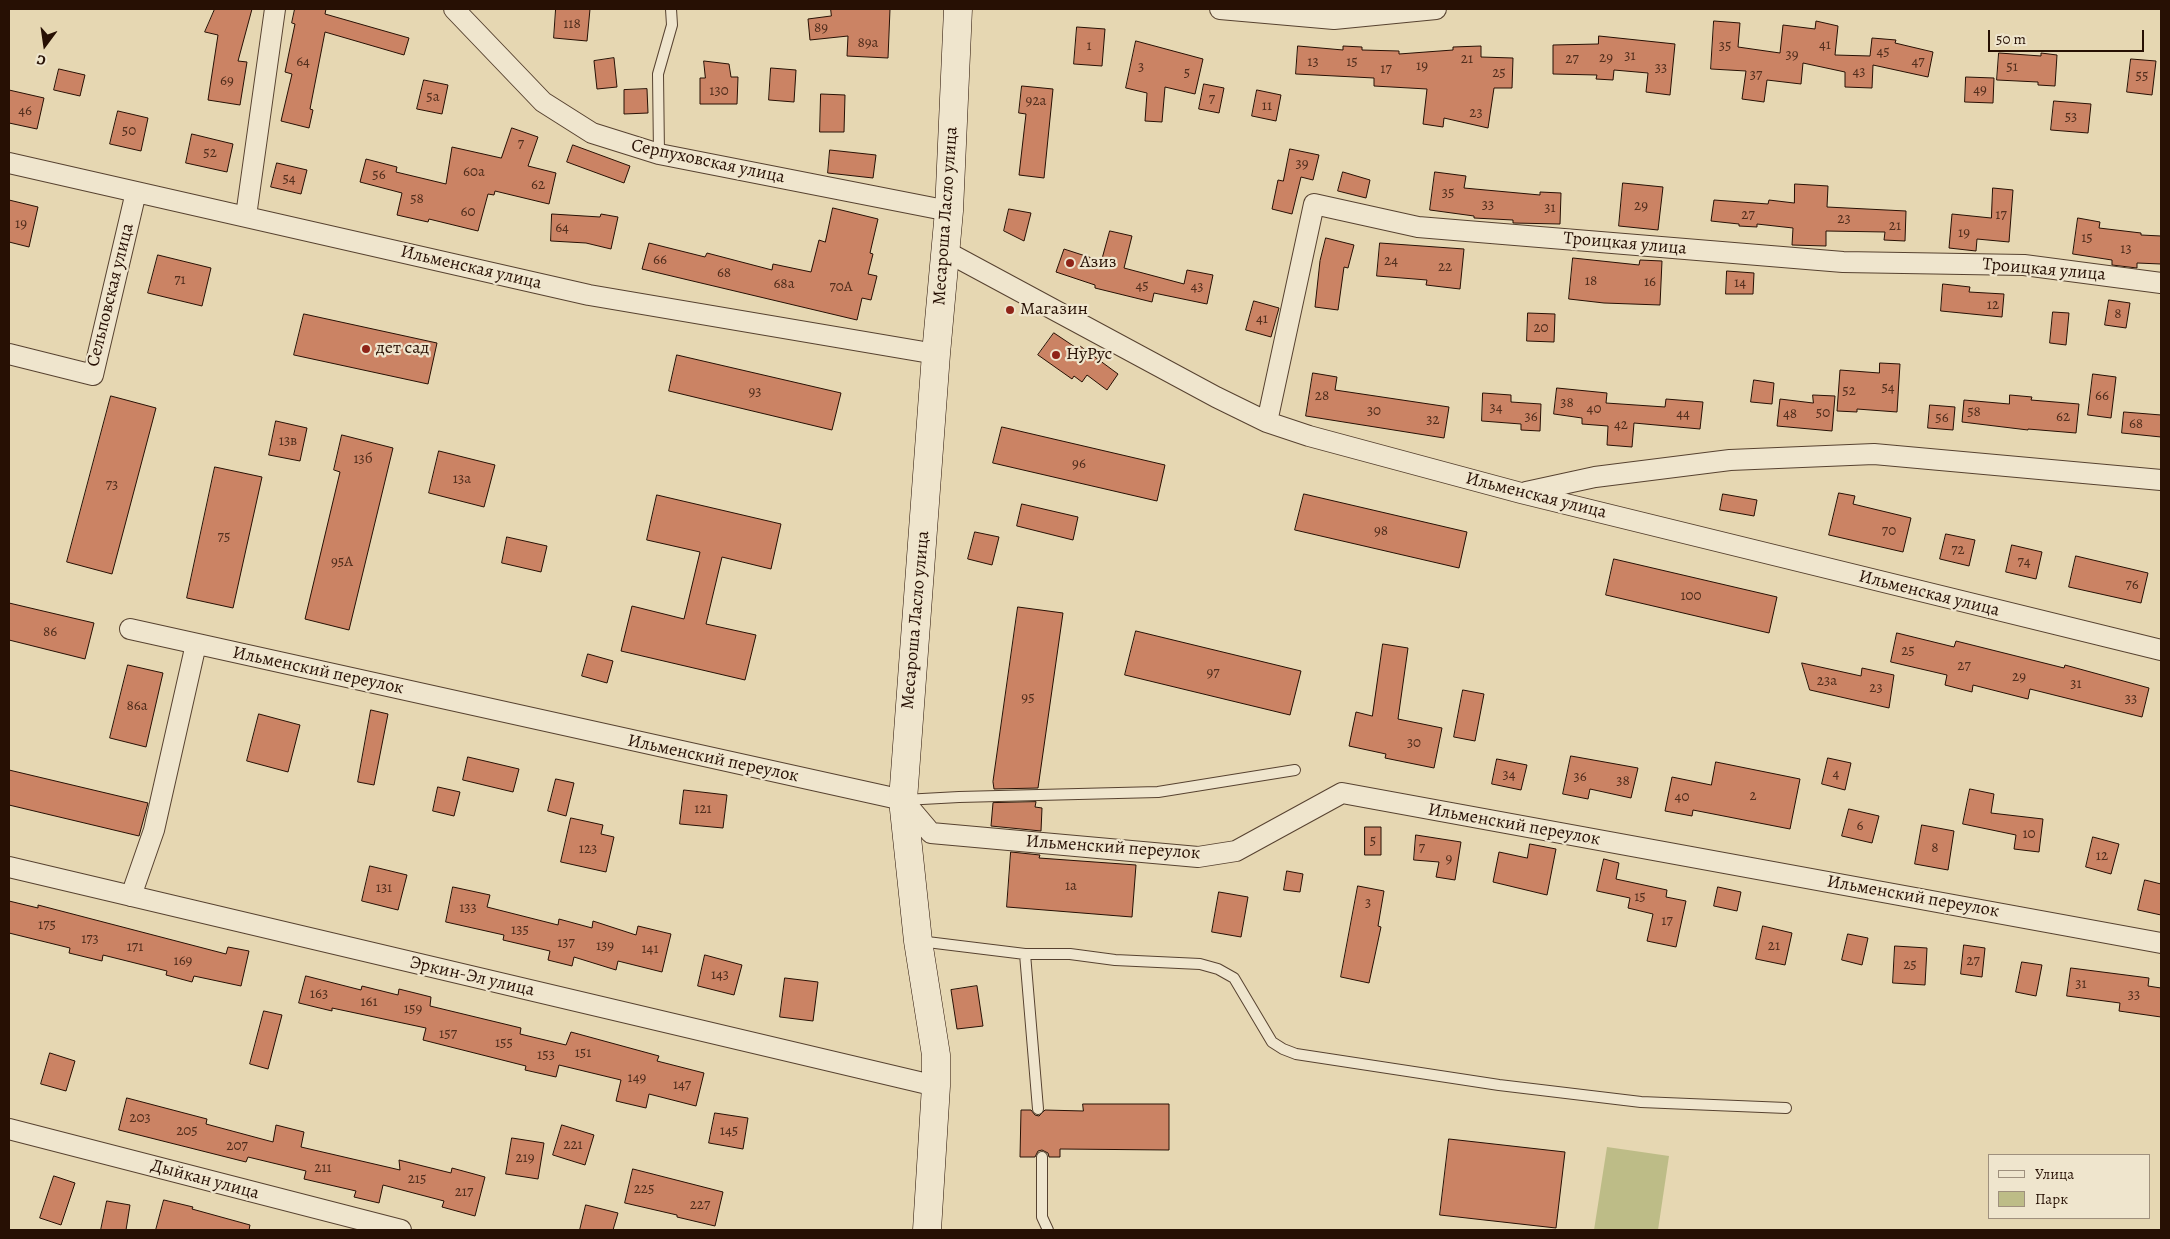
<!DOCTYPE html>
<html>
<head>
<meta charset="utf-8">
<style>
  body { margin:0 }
  #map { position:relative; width:2170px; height:1239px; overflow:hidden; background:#e6d7b2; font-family:Alegreya,serif }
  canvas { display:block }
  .frame { position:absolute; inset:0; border:10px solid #271004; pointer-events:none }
  .legend { position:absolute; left:1988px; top:1154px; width:162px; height:65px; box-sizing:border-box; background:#efe5cd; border:1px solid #9f907d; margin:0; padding:6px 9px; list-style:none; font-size:15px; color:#271004 }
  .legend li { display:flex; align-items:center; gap:10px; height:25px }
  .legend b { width:25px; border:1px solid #9f907d }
  .north { position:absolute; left:20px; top:20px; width:50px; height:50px; -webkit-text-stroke:4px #efe5cd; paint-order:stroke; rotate:194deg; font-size:14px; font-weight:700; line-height:20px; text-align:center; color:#271004 }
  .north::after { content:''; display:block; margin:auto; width:18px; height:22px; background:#271004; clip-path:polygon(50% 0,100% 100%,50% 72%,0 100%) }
  .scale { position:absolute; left:1988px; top:30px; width:156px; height:22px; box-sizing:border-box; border:2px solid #271004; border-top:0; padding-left:6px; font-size:15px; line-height:18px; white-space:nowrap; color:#271004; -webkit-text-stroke:4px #efe5cd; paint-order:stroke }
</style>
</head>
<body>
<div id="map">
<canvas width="2170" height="1239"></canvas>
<div class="frame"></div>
<ul class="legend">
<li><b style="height:6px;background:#efe5cd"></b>Улица</li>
<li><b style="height:14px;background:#bdbc87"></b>Парк</li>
</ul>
<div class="north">С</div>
<div class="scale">50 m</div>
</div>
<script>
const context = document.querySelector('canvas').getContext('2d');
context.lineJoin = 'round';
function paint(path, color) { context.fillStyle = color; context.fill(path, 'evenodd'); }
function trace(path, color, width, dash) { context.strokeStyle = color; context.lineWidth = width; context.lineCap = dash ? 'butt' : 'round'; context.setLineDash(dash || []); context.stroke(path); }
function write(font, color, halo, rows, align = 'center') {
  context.font = font + ' Alegreya,serif'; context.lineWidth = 4.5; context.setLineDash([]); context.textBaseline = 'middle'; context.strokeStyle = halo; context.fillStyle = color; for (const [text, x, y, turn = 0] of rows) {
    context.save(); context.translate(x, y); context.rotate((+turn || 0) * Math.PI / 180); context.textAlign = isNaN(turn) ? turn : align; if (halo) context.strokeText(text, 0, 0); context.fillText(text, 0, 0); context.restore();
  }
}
paint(new Path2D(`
  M1607,1147L1669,1156L1658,1230H1594Z`), '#bdbc87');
const building = new Path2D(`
  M215,9H252L238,61L247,62L240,105L208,100L218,35L205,32Z
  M295,9H326L325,14L409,38L404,55L325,32L310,109L313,110L309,128L281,121L292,74L285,72L295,24L292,23Z
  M556,9H590L587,41L554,38Z
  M831,9H890L888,58L847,56L848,36L810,40L808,19L831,16Z
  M1714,21L1740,23L1738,47L1780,53L1783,25L1815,29L1816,21L1838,26L1835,55L1870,56L1872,38L1896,40L1895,43L1933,52L1928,77L1873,65L1872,88L1845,87V72L1803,63L1801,84L1767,80L1764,102L1742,99L1746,71L1711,69Z
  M1077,27L1105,29L1102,66L1074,64Z
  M1599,36L1675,44L1670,95L1646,92L1648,73L1614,70L1613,80L1596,79L1597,75L1553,74V45L1598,44Z
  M1136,41L1203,59L1195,94L1165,87L1162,122L1145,121L1147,93L1126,88Z
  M1298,46L1343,50V46L1362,47V50L1399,51V54L1453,50V47L1481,46V57L1513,58L1512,88H1494L1488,128L1444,118L1443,127L1423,124L1427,89L1374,86V78L1296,74Z
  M1999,53L2041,56V53L2057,55L2055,86L2038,85V82L1997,80Z
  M614,58L617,87L597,89L594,61Z
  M2131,59L2156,61L2152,95L2127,92Z
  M704,61L729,64L731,77H738L737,104H700V78H705Z
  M771,68L796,70L794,102L769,100Z
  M59,69L85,75L80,96L54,90Z
  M1966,77L1994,78L1993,103L1965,102Z
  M424,80L448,85L442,114L417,109Z
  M1204,84L1224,88L1219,113L1199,109Z
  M1022,86L1053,89L1044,178L1019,175L1026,114L1019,113Z
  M647,89L648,113L624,114V90Z
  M9,90L44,98L37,129L9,123Z
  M1257,90L1281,95L1276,121L1252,116Z
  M821,94L845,95L844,132H820Z
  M2054,101L2091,104L2088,133L2051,130Z
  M118,111L148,118L141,151L110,144Z
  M512,128L538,137L528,166L556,173L549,204L495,191L494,195L488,194L478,231L429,219L428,222L397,215L402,193L360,182L366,159L397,167L396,172L446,184L452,147L501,158Z
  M192,134L233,144L227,172L186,163Z
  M573,145L630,166L624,183L567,162Z
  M1290,149L1319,155L1313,180L1301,177L1292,214L1272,209L1278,180L1283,181Z
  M830,150L876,155L873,178L828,173Z
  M277,163L307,170L301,194L271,187Z
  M1343,172L1370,180L1366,198L1338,191Z
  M1435,172L1466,176L1464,188L1540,195V192L1561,193L1560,224L1513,223V220L1474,218V216L1430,210Z
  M1623,183L1663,187L1658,230L1619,226Z
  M1795,184L1828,186L1827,207L1906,211L1905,241L1884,240L1885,232L1826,231V246L1792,245L1793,228L1757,224V227L1739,226V224L1711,221L1714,200L1768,204L1769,200L1794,203Z
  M1993,188L2013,190L2009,242L1977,239L1976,251L1949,248L1952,214L1991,218Z
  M9,200L38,207L29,247L9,242Z
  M833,208L878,219L870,253L873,254L868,274L877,276L871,300L862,298L857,320L642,269L649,243L705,257L707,253L772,270L773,264L811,272L819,240L825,242Z
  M1009,209L1031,213L1024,241L1004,231Z
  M552,214L600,217L601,214L618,217L611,249L586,243L551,241Z
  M2078,218L2100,222L2099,228L2141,233V235L2161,236V264L2137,263V268L2112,265V260L2073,254Z
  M1110,231L1132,236L1124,268L1184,284L1187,270L1213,275L1207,304L1154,293L1152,302L1095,288V285L1056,272L1064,249L1101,261Z
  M1326,238L1354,245L1348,268L1344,267L1338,310L1315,307L1320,261Z
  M1380,243L1464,249L1460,289L1426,285L1427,280L1377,276Z
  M158,255L211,268L202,306L148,293Z
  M1573,258L1639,265L1640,260L1662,261L1660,305L1604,303L1569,299Z
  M1727,271L1754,273L1753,294H1726Z
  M1943,284L1970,287L1969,292L2004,294L2002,317L1941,311Z
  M2109,300L2130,303L2126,328L2105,325Z
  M1254,301L1279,308L1271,337L1246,330Z
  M2053,312L2069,313L2066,345L2050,343Z
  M1528,313L1555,314L1554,342L1527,341Z
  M304,314L437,343L428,384L294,355Z
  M1054,333L1078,349L1080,346L1118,374L1107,390L1087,375L1082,382L1074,376L1072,379L1038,355Z
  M677,355L841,393L832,430L669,391Z
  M1880,363L1900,364L1897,412L1857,409V412L1837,411L1840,370L1879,373Z
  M1313,373L1337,377L1335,390L1449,407L1444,438L1306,416Z
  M2093,374L2116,377L2111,418L2088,415Z
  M1754,380L1774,383L1772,404L1751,402Z
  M1557,388L1607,393L1606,403L1665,407L1666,399L1703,402L1700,429L1634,423L1632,447L1607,445L1608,426L1582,424V418L1554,414Z
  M1483,393L1511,395V402L1541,404L1540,431L1521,430V424L1482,421Z
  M1813,395L1835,396L1832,431L1777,426L1780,399L1813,403Z
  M2010,395L2032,397L2031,400L2079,404L2076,433L2028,429V430L1962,422L1964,400L2009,404Z
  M111,396L156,408L112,574L67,562Z
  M1930,405L1955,407L1953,430L1928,428Z
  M2124,412L2161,415V437L2122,433Z
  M276,421L307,428L300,461L269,455Z
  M1002,427L1165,465L1157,501L993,463Z
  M342,435L393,448L349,630L305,619L340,472L334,470Z
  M439,451L495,465L484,507L429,493Z
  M215,467L262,477L233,608L187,598Z
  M1839,493L1855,496L1853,504L1911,518L1903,552L1829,535Z
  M1304,494L1467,532L1459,568L1295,530Z
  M1723,494L1757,500L1754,516L1720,510Z
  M657,495L781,524L771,569L722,557L706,624L756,635L745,680L621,651L632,606L684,619L700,552L647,540Z
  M1022,504L1078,517L1073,540L1017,526Z
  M975,532L999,537L992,565L968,559Z
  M1946,534L1975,540L1969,566L1940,559Z
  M507,537L547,546L541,572L502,563Z
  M2012,545L2042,552L2036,579L2006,572Z
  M2076,556L2148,573L2141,603L2069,587Z
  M1614,559L1777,597L1769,633L1606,595Z
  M9,603L94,623L85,659L9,640Z
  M1018,607L1063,613L1038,788L994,789L993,782Z
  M1136,631L1301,671L1290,715L1125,675Z
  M1897,633L1954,647L1956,641L2064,668L2065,665L2149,688L2142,717L2030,689L2028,699L1973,685L1972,692L1945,685L1947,675L1891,662Z
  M1383,644L1408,648L1398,719L1442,728L1434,768L1385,758L1386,754L1349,746L1356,712L1372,716Z
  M588,654L613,661L607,683L582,676Z
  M1802,663L1861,676L1862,668L1894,675L1889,708L1810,690Z
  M128,665L163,673L146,747L110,738Z
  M1463,690L1484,694L1475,741L1454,737Z
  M371,710L388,714L374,785L358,782Z
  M259,714L300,725L288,772L247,761Z
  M1571,756L1638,768L1631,798L1590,789L1588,799L1563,794Z
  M468,757L519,769L513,792L463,780Z
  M1828,758L1851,763L1845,790L1822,784Z
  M1497,759L1527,765L1521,790L1492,784Z
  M1716,762L1800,779L1790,829L1693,810L1692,816L1665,811L1672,777L1711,785Z
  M9,770L148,803L139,836L9,805Z
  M556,779L574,783L566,816L548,811Z
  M438,787L460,792L454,816L433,811Z
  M1970,789L1994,794L1991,813L2043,819L2039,852L2014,849L2016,835L1963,824Z
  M684,790L727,795L723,828L680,824Z
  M1036,802L1035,807L1042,808L1041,831L991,826L993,803Z
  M1849,809L1879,816L1872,843L1842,836Z
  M571,818L603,825L601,834L614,837L606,872L561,862Z
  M1922,825L1954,831L1948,870L1915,864Z
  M1365,827H1381V855H1365Z
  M1416,835L1461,842L1455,880L1436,877L1439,862L1414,860Z
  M2093,837L2119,844L2111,874L2086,867Z
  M1530,844L1556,849L1547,895L1493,882L1499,852L1527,858Z
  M1011,852L1040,855L1039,858L1136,865L1132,917L1007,907Z
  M1604,859L1619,863L1616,879L1667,890L1666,897L1686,901L1676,947L1647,941L1653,914L1628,908L1630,898L1597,891Z
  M370,866L407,875L398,910L362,901Z
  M1287,871L1303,874L1300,892L1284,890Z
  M2145,880L2161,884V915L2138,910Z
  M1358,886L1384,891L1378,926L1381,927L1369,983L1341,977Z
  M453,887L490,895L487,907L558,925L559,919L592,928L593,921L636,935L638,926L671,934L662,972L618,961L616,970L574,957L572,966L548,960L550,951L503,940L504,935L446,922Z
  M1718,887L1741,892L1737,911L1714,906Z
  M1219,892L1248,897L1241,937L1212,932Z
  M9,901L38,908V905L226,954L228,947L249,951L241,986L194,976L192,982L166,975L167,971L103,955L102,961L69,953L70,948L9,933Z
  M1763,926L1792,933L1785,965L1756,959Z
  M1848,934L1868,938L1862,965L1842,960Z
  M1964,945L1985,948L1982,977L1961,974Z
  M1895,946L1927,948L1925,985L1893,983Z
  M705,955L742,965L734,995L698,986Z
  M2022,962L2042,965L2036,996L2016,992Z
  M2071,968L2149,978L2148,986L2161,988V1017L2119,1011L2120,1003L2067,996Z
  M306,976L361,990L362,986L398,995L399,989L431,997L430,1006L521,1028L520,1034L566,1045L571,1032L659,1056L657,1061L704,1073L696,1106L649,1094L646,1108L616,1101L621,1080L559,1065L556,1077L525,1070L526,1066L423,1040L426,1028L332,1008V1011L299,1003Z
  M785,978L818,982L813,1021L780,1017Z
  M977,986L983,1026L957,1029L951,990Z
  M264,1011L282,1015L268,1069L250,1064Z
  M50,1053L75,1061L66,1091L41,1084Z
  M127,1098L207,1119L206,1124L273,1142L276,1125L304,1132L301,1147L400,1170L399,1160L451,1173L452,1168L485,1177L475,1216L442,1207L444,1201L383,1185L379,1203L354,1197L356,1191L304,1179L306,1171L248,1157L246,1162L119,1130Z
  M1083,1104H1169V1150L1060,1149V1157H1049L1048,1153L1042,1150L1038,1151L1035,1157H1020L1021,1110H1031L1035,1115L1039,1116L1045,1110L1083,1111Z
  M715,1113L748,1118L743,1149L709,1143Z
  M562,1125L594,1135L585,1165L553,1155Z
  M512,1138L544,1143L538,1179L506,1174Z
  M1449,1139L1565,1152L1556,1228L1440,1215Z
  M633,1169L723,1192L715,1226L677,1217V1215L625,1203Z
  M54,1176L75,1183L61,1225L40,1218Z
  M164,1200L193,1207L192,1209L250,1225L249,1230H156Z
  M107,1201L130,1205L126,1230H101Z
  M586,1205L618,1213L613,1230H580Z`);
paint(building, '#cb8364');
trace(building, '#271004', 1);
const lane = new Path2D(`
  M659,154L658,74L672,25L671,9
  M904,800L959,797L1158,792L1295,770
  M919,941L1025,954H1070L1115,960L1200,964L1218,969L1234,978L1272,1042L1283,1049L1296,1054L1499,1085L1641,1102L1786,1108
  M1025,954L1038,1109
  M1042,1157V1217L1048,1230`);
const street = new Path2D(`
  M454,9L543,102L592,133L659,154L949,211
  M1220,9L1334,19L1436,9
  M9,163L589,295L936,354
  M246,216L275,9
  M945,251L1216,397L1267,422L1309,436L1521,493L2161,650
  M9,354L93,375L136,192
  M1267,422L1314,204L1418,227L1843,262L2024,265L2161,283
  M1526,492L1595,477L1730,460L1874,454L2161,480
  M130,629L903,800L931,833L1198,857L1236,851L1342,793L2161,943
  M9,867L936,1086
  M131,896L154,830L196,644
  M9,1129L401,1230`);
const secondary = new Path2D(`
  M927,1230L936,1086V1055L918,941L903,800L936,354L949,211L958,9`);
trace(lane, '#574230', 12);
trace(street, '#574230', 22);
trace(secondary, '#271004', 29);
trace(lane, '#efe5cd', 10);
trace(street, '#efe5cd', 20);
trace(secondary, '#efe5cd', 28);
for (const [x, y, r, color] of [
  [1070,263,5,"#8f2418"],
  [1010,310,5,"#8f2418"],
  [366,349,5,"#8f2418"],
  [1056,355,5,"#8f2418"]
]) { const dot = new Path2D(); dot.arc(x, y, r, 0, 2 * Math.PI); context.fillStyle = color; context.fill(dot); trace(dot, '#efe5cd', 2); }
write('15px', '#502d1c', null, [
  ["118",572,24],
  ["89",821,28],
  ["89а",868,43],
  ["41",1825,45],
  ["1",1089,46],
  ["35",1725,46],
  ["45",1883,52],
  ["39",1792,55],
  ["31",1630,56],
  ["29",1606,58],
  ["21",1467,59],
  ["27",1572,59],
  ["64",303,62],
  ["13",1313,62],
  ["15",1352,62],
  ["47",1918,62],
  ["19",1422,66],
  ["3",1141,67],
  ["51",2012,67],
  ["33",1661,68],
  ["17",1386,69],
  ["43",1859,72],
  ["5",1187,73],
  ["25",1499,73],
  ["37",1756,75],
  ["55",2142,76],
  ["69",227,81],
  ["49",1980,90],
  ["130",719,91],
  ["5а",433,97],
  ["7",1212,99],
  ["92а",1036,101],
  ["11",1267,106],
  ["46",25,111],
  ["23",1476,113],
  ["53",2071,117],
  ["50",129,131],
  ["7",521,144],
  ["52",210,153],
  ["39",1302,164],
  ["60а",474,172],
  ["56",379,175],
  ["54",289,179],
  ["62",538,185],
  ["35",1448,193],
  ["58",417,199],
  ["33",1488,205],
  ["29",1641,206],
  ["31",1550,208],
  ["60",468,212],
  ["27",1748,215],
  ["17",2001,215],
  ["23",1844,219],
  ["19",21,224],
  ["21",1895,226],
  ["64",562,228],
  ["19",1964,233],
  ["15",2087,238],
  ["13",2126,249],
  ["66",660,260],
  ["24",1391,261],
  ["22",1445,267],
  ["68",724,273],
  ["71",180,280],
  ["18",1591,281],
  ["16",1650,282],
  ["14",1740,283],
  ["68а",784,284],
  ["45",1142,286],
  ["70А",841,287],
  ["43",1197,287],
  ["12",1993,305],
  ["8",2118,314],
  ["41",1262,319],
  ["20",1541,328],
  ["54",1888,388],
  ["52",1849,391],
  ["93",755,392],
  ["28",1322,396],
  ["66",2102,396],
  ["38",1567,403],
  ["34",1496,408],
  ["40",1594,409],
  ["30",1374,411],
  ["58",1974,412],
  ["50",1823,413],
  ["44",1683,414],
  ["48",1790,414],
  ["36",1531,417],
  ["62",2063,417],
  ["56",1942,418],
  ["32",1433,420],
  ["68",2136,424],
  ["42",1621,425],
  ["13в",288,441],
  ["13б",363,459],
  ["96",1079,464],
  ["13а",462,479],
  ["73",112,485],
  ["98",1381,531],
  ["70",1889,531],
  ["75",224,537],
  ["72",1958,550],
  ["95А",342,562],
  ["74",2024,562],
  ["76",2132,585],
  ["100",1691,596],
  ["86",50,632],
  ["25",1908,651],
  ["27",1964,666],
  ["97",1213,673],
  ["29",2019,677],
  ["23а",1827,681],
  ["31",2076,684],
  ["23",1876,688],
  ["95",1028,698],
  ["33",2131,699],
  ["86а",137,706],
  ["30",1414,743],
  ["4",1836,774],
  ["34",1509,775],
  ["36",1580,777],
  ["38",1623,781],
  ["2",1753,796],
  ["40",1682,797],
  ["121",703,809],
  ["6",1860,826],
  ["10",2029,834],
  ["5",1373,841],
  ["7",1422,848],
  ["8",1935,848],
  ["123",588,849],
  ["12",2102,856],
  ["9",1449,859],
  ["1а",1071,886],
  ["131",384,888],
  ["15",1640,897],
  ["3",1368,903],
  ["133",468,908],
  ["17",1667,921],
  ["175",47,925],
  ["135",520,930],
  ["173",90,939],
  ["137",566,943],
  ["139",605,946],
  ["21",1774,946],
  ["171",135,947],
  ["141",650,949],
  ["169",183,961],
  ["27",1973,961],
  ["25",1910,965],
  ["143",720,975],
  ["31",2081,984],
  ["163",319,994],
  ["33",2134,995],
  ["161",369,1002],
  ["159",413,1009],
  ["157",448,1034],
  ["155",504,1043],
  ["151",583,1053],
  ["153",546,1055],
  ["149",637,1078],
  ["147",682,1085],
  ["203",140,1118],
  ["205",187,1131],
  ["145",729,1131],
  ["221",573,1145],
  ["207",237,1146],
  ["219",525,1158],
  ["211",323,1168],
  ["215",417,1179],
  ["225",644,1189],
  ["217",464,1192],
  ["227",700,1205]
]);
write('18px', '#271004', '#efe5cd', [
  ["Серпуховская улица",708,162,12],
  ["Месароша Ласло улица",946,216,-86],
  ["Троицкая улица",1625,244,5],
  ["Ильменская улица",471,268,13],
  ["Троицкая улица",2044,270,5],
  ["Сельповская улица",111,295,-76],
  ["Ильменская улица",1536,496,14],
  ["Ильменская улица",1929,594,14],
  ["Месароша Ласло улица",916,620,-85],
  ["Ильменский переулок",318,671,12],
  ["Ильменский переулок",713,759,12],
  ["Ильменский переулок",1514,825,10],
  ["Ильменский переулок",1113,848,4],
  ["Ильменский переулок",1913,897,10],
  ["Эркин-Эл улица",472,977,13],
  ["Дыйкан улица",205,1180,15]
]);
write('18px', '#271004', '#efe5cd', [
  ["Азиз",1080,263],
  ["Магазин",1020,310],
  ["дет сад",376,349],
  ["НуРус",1066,355]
], 'left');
</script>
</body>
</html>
